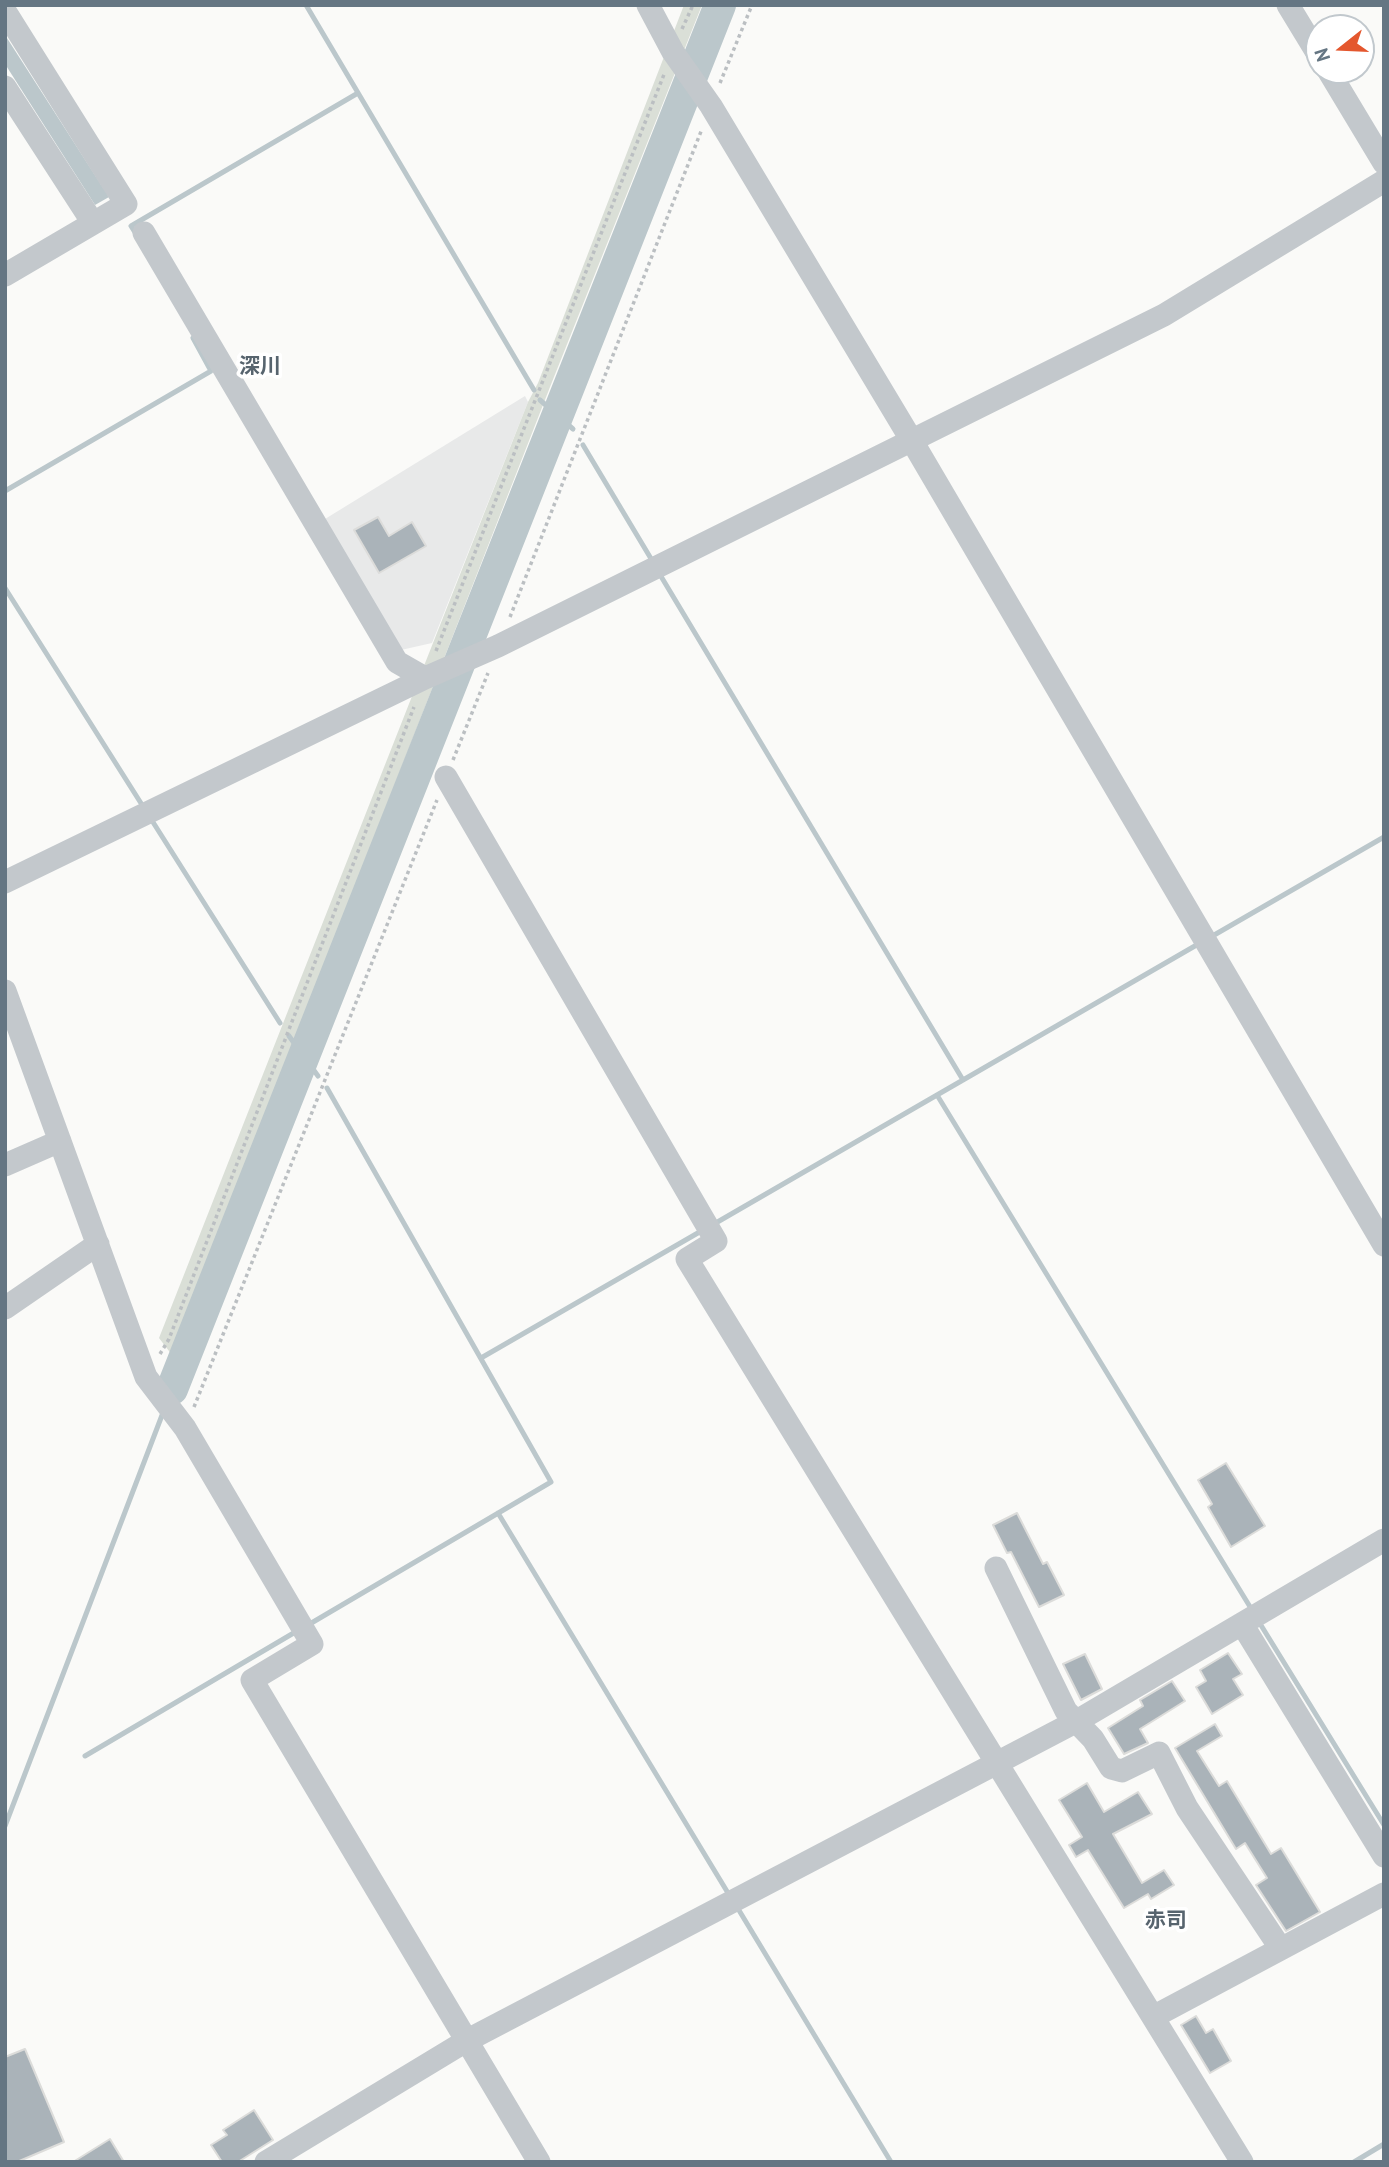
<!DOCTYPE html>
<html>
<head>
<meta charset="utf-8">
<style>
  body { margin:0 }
  #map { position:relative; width:1389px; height:2167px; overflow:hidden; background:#fafaf8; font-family:"PT Sans",sans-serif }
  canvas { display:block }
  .frame { position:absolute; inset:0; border:7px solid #657683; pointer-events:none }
  .north { position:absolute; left:1305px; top:14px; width:70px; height:70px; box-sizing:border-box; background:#fff; border:2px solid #c1c8cd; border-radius:50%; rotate:252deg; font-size:19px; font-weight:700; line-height:28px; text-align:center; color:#657683 }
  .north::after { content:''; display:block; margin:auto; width:24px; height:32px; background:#e4572e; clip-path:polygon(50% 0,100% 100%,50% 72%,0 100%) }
</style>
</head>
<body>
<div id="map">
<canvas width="1389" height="2167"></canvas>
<div class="frame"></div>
<div class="north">N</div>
</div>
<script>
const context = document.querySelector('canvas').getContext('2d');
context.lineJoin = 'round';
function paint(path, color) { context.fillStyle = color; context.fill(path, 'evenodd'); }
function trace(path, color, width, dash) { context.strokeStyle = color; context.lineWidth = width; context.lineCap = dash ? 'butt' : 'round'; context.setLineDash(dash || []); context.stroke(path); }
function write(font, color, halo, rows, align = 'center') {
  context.font = font + ' "PT Sans","Noto Sans JP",sans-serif'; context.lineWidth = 7; context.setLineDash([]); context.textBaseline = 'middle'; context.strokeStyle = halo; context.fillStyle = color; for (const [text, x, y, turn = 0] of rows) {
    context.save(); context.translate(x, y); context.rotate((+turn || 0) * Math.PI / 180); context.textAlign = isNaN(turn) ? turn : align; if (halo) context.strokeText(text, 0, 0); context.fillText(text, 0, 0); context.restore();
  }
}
paint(new Path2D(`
  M525,396L528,402L432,643L401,650L325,519Z`), '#e8e9e9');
paint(new Path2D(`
  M684,5H702L550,387L172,1355L159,1338L528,402L538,383Z`), '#dadfd7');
paint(new Path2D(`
  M5,35L109,197L95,205L5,64Z`), '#bbc7cb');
trace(new Path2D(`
  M306,5L534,390
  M136,234L131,226L358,93
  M540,400L573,429
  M583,445L653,562
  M5,491L211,371L193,338
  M659,573L963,1080L937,1095L1252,1610
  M5,588L144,808
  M151,819L280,1023
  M1209,938L1384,837
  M289,1036L318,1076
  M963,1080L1200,943
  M714,1224L937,1095
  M481,1358L703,1230
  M498,1513L728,1893
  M1259,1622L1384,1825
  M308,1625L551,1482L327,1088
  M85,1756L297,1631
  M5,1826L164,1410
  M737,1907L891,2162
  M1354,2162L1384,2144`), '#bbc7cb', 5);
trace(new Path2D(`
  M172,1389L720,5`), '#bbc7cb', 32);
const building = new Path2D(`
  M378,517L389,536L412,522L426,546L379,573L354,530Z
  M1226,1463L1265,1526L1231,1547L1208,1507L1212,1504L1198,1480Z
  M1017,1513L1043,1564L1047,1562L1064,1595L1039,1607L1011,1552L1007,1553L993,1525Z
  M1228,1653L1242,1674L1233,1679L1243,1695L1212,1714L1196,1687L1206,1681L1200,1670Z
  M1085,1654L1102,1689L1081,1700L1063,1664Z
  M1172,1681L1185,1701L1140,1729L1148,1743L1124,1754L1108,1728L1143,1706L1140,1700Z
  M1215,1724L1222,1736L1197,1751L1219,1786L1227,1781L1271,1854L1281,1848L1320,1912L1286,1931L1256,1885L1267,1878L1245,1843L1236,1849L1175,1748Z
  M1087,1783L1104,1812L1138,1792L1152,1814L1113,1834L1142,1883L1164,1870L1174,1885L1151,1899L1148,1894L1124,1908L1088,1850L1076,1857L1069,1845L1082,1837L1059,1800Z
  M1196,2016L1206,2033L1213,2029L1231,2061L1210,2073L1181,2025Z
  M25,2049L64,2142L17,2162H5V2057Z
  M254,2110L273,2140L238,2162H222L211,2145L227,2135L223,2130Z
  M110,2139L124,2162H73Z`);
paint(building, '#aab3b9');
trace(building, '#dcdcda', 2);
trace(new Path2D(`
  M682,29L693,5
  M720,83L752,5
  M510,617L702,129
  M436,651L665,72
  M453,760L488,673
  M160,1354L169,1339L414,707
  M194,1407L437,800`), '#bbbfc2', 3.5, [3.5, 3.5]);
trace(new Path2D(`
  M648,5L673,52L711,106L912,441L1384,1245
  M1288,5L1319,56
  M5,11L126,204L5,275
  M1328,70L1384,163
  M5,87L93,223
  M144,233L397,662L425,678
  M446,777L716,1241L687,1259L1242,2162
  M5,882L425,678L498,646L1164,315L1384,181
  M5,991L146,1377L185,1428L312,1644L252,1680L539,2162
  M5,1165L60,1141
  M5,1308L98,1244
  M996,1568L1066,1711L1093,1739L1111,1768L1122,1771L1159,1753L1187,1808L1281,1949
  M1242,1624L1384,1856
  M1153,2017L1384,1894
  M266,2162L466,2041L1077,1721L1384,1540`), '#c3c8cc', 23);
write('bold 21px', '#57646e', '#fff', [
  ["深川",260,367],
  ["赤司",1166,1921]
]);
</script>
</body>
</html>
